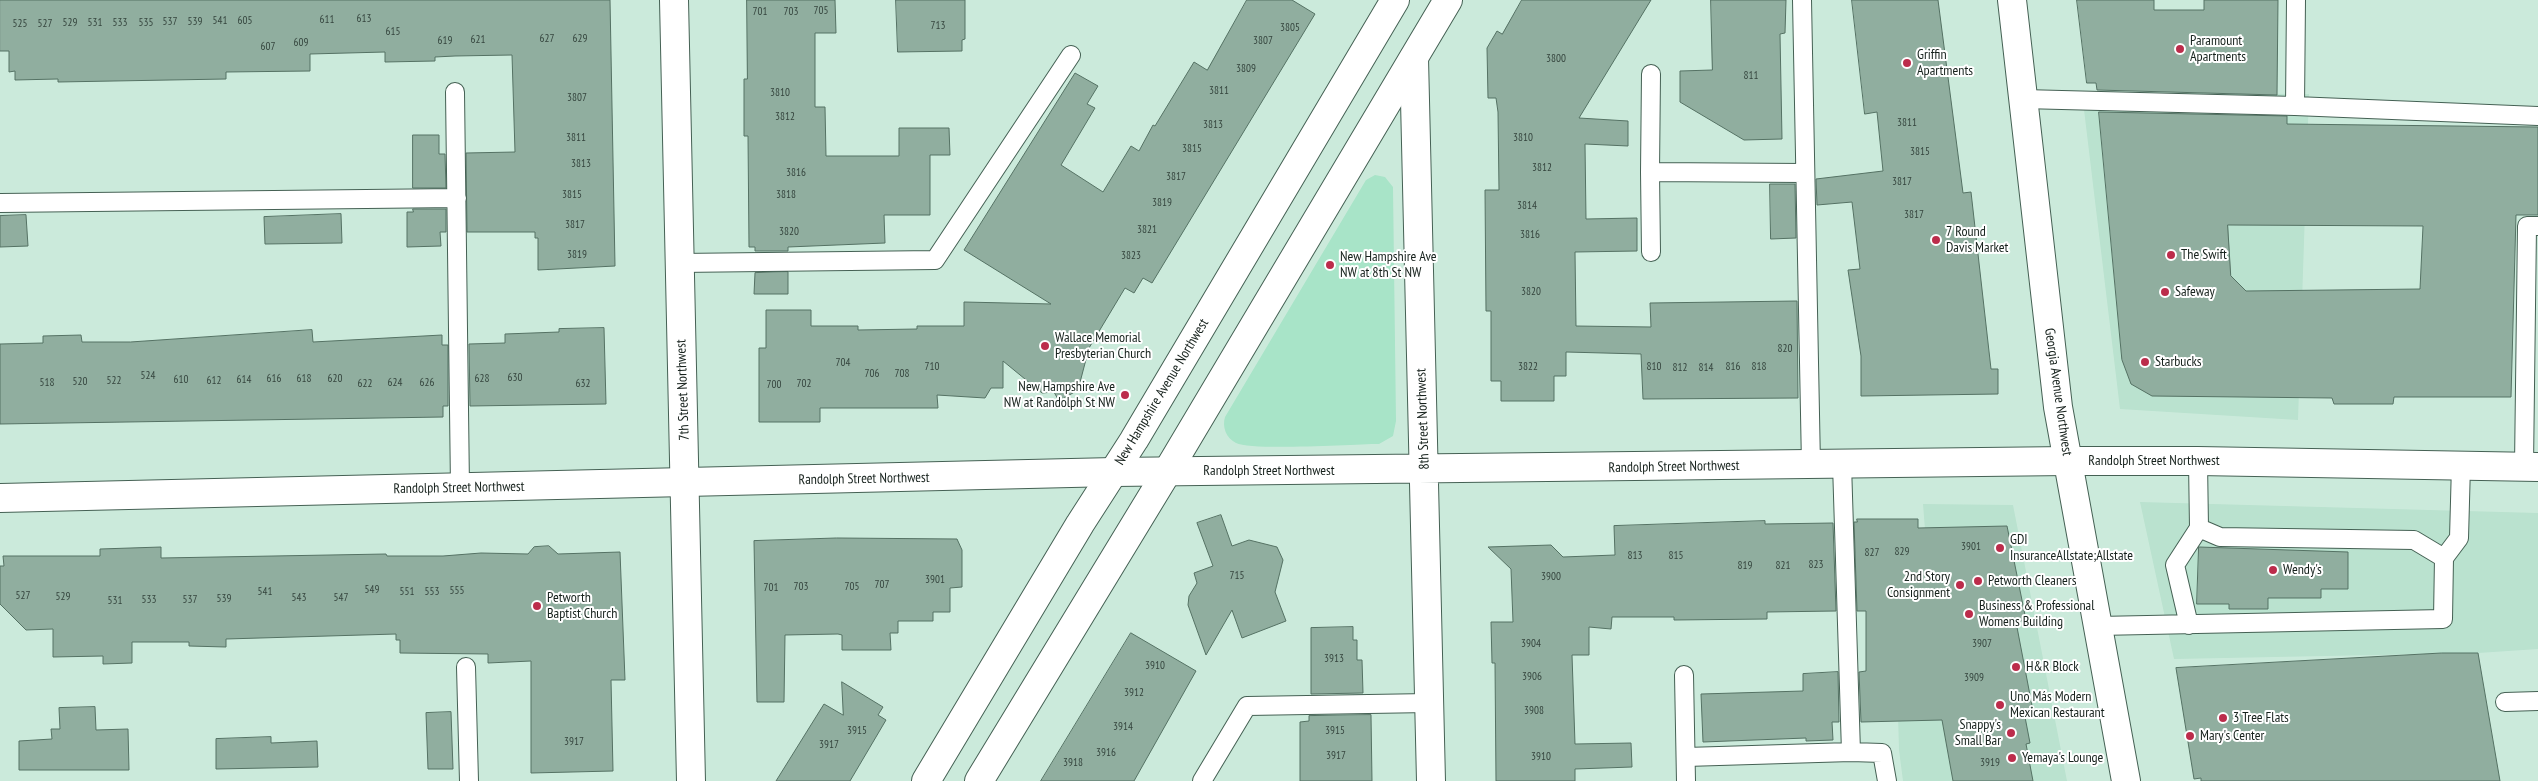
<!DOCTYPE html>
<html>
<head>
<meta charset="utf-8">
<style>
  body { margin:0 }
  canvas { display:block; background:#cbeadb }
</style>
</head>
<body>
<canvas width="2538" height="781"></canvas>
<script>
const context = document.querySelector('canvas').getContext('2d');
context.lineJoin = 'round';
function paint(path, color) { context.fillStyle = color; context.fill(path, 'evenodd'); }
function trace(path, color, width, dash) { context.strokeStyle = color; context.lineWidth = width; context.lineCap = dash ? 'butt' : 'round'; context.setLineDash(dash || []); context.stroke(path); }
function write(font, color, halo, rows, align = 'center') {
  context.font = font + ' "PT Sans Narrow",sans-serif'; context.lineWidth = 4; context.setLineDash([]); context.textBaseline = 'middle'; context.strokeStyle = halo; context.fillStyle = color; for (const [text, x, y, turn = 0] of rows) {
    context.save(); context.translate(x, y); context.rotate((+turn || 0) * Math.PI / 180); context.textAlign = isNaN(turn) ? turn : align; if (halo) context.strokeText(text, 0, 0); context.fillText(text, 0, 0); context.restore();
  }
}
paint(new Path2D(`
  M2082,93L2309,94L2298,420L2120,409Z
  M2140,502L2538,513V649L2478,653L2174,659Z
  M1923,504L2013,505L2067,781H1903L1899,750L1895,605L1930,594Z`), '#bae2cf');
paint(new Path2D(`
  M1375,175L1385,177L1393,187L1396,421L1393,436L1379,444C1354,444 1252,451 1236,443C1226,438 1222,427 1225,417L1366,180Z`), '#a8e4c8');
const building = new Path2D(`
  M0,0H610L615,266L538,270V238H535V232H467L466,153L515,152L512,55L455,56L435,57V61L385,62V52L310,54V71L226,72V79L58,82V79L15,80V71L9,72V51H0Z
  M747,0H835L836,33H815V107H825L826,156H899V128H949L950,155H930V215H884L885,243L788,247V251H755V247H749L748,136H744V79H747Z
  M896,0H965V39L962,40V51L898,52Z
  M1247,0H1292L1315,14L1152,283L1143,278L1134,293L1125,288L1089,348L1078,390L1059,401L1054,392L1042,393L1003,361V388H991L985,398L937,395L938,408H820V422H759V348H766V310H811V326H858V330L917,329V326H964V302L1051,304L964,250L1075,73L1098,86L1087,104L1095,108L1061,165L1103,192L1131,146L1139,151L1153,125L1155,126L1194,62L1207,70Z
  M1522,0H1651L1579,118L1628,121V146L1585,144L1586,219L1637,218V251L1575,252L1576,326L1651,327L1650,303L1797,301L1798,398L1643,399L1641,354L1566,352V376H1554V401H1501V381H1491V311H1486L1485,190H1499L1498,112L1496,98H1488L1487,48L1497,31L1502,34Z
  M1711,0H1786L1785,33L1780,34L1782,139L1744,140L1680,102V71L1712,70Z
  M1852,0H1938L1963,193L1971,192L1991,369H1998V394L1861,396V356L1848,270L1860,269L1852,202L1817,205L1816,179L1883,171L1877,112L1865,114Z
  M2077,0H2154V10H2204V0H2278L2277,95L2097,90L2096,83H2087Z
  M2099,112L2287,116V124L2538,127V215H2516L2511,397H2394L2393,404H2334L2332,398L2152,396L2131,384L2122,360ZM2228,225L2423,226L2420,289L2246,291L2231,276Z
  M413,135H439V154H445L446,188H413Z
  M1770,184H1795L1796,238L1771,239Z
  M413,209H446V232H440L441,246L407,247V212H413Z
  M341,214L342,243L265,244L264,217Z
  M26,215L28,246L0,247V216Z
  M788,272V294H754L755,273Z
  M604,328L606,404L470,406L469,344L505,343V334L559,332V329Z
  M312,330L313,342L442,335V345H448V406H443V417L0,424V344L43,343V336L81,335L82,342H130Z
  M1221,515L1232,546L1249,540L1277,547L1283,560L1275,592L1286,621L1242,638L1232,610L1206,655L1188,605L1189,596L1197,583L1194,573L1213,566L1197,523Z
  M1857,519H1918V528L2007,526L2026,620L2016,622L2034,716L2025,717L2030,743L2026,744L2033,781H1953L1942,720L1861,722L1859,672L1866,671V611H1857L1854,522H1857Z
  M1765,521V524L1833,523L1836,611L1767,612V619L1674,620V617H1612L1611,629L1589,627V655H1572L1575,744L1631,743L1632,767L1575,769V781H1496L1495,663H1492L1491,622H1513L1511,569L1488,547L1551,545L1563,557L1615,555L1614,526Z
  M837,538L957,539L962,550V587L950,588V612H933V621H898V633H890L891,650H842V635L838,634L785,635L784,702H757L754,541Z
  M549,546L558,554L620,552L625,680H611L613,771L531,773V661L488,663V654L400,653V640H396V634L226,639V647L189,646V642H132V663L103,664V656L53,657V629L26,630L0,604V566H4L3,556H100V549L161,547V558L386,554L387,556H443L481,553L528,554L534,547Z
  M2199,547L2348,552V589H2321V598H2268V609H2229V604H2197Z
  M1353,627V640H1357V660H1362L1363,693L1311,694V628Z
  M1131,633L1196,671L1134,781H1041Z
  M2442,653H2478L2500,781H2201V778L2194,779L2176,668Z
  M1838,672L1839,722H1832L1833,740L1806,741V738L1703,742L1701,694L1803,691V674Z
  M842,682L883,707L878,715L886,720L850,781H776L824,704L843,715Z
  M95,707L96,730L128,729L129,770H19V741L52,739L51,729H60L59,708Z
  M451,712L453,769H428L426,713Z
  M1371,715L1372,781H1300V722L1309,721V716Z
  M271,737V743L317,741L318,767L216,769V739Z`);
paint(building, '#90ae9f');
trace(building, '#557264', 1);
const lane = new Path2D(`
  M1802,0L1811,465
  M2296,0L2295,106L2538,116
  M1651,74L1650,172L1805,173
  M455,92L460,488
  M2023,99L2295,106
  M1650,172L1651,252
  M0,203L457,198
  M679,263L935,260L1071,55
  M1842,464L1851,752L1882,753L1887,781
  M2524,466L2527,226H2538
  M2199,528L2220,537L2414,540L2444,558
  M2189,625L2175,565L2199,528L2198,461
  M2098,626L2443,619L2444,558L2459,538L2461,465
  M466,667L469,781
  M1684,675L1686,781
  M2505,702L2538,701
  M1686,757L1851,752
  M1202,781L1247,706L1429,703`);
const street = new Path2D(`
  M1414,58L1431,781
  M0,498L1114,472L2068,461H2198L2538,467`);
const secondary = new Path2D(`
  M674,0L691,781
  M926,781L1080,524L1134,440L1395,0
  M979,781L1167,472L1448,0`);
const highway = new Path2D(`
  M2012,0L2058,407L2126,781`);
trace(lane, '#456154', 20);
trace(street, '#456154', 30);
trace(secondary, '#456154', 30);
trace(highway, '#456154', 30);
trace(lane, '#fff', 18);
trace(street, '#fff', 28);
trace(secondary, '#fff', 28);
trace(highway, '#fff', 28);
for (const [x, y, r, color] of [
  [2180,49,5,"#bc2c4b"],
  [1907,63,5,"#bc2c4b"],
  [1936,240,5,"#bc2c4b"],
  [2171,255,5,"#bc2c4b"],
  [1330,265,5,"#bc2c4b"],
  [2165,292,5,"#bc2c4b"],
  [1045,346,5,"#bc2c4b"],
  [2145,362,5,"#bc2c4b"],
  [1125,395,5,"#bc2c4b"],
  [2000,548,5,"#bc2c4b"],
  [2273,570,5,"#bc2c4b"],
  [1978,581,5,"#bc2c4b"],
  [1960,585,5,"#bc2c4b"],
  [537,606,5,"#bc2c4b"],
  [1969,614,5,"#bc2c4b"],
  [2016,667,5,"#bc2c4b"],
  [2000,705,5,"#bc2c4b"],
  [2223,718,5,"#bc2c4b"],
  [2011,733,5,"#bc2c4b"],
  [2190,736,5,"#bc2c4b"],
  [2012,758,5,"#bc2c4b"]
]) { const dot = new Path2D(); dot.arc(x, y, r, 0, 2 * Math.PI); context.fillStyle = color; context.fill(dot); trace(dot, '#fff', 2); }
write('11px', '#34443d', null, [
  ["705",821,11],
  ["701",760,12],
  ["703",791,12],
  ["613",364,19],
  ["611",327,20],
  ["541",220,21],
  ["605",245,21],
  ["537",170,22],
  ["539",195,22],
  ["529",70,23],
  ["531",95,23],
  ["533",120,23],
  ["535",146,23],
  ["525",20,24],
  ["527",45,24],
  ["713",938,26],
  ["3805",1290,28],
  ["615",393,32],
  ["627",547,39],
  ["629",580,39],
  ["621",478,40],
  ["619",445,41],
  ["3807",1263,41],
  ["609",301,43],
  ["607",268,47],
  ["3800",1556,59],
  ["3809",1246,69],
  ["811",1751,76],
  ["3811",1219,91],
  ["3810",780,93],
  ["3807",577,98],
  ["3812",785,117],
  ["3811",1907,123],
  ["3813",1213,125],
  ["3811",576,138],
  ["3810",1523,138],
  ["3815",1192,149],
  ["3815",1920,152],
  ["3813",581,164],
  ["3812",1542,168],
  ["3816",796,173],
  ["3817",1176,177],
  ["3817",1902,182],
  ["3815",572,195],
  ["3818",786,195],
  ["3819",1162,203],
  ["3814",1527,206],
  ["3817",1914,215],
  ["3817",575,225],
  ["3821",1147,230],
  ["3820",789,232],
  ["3816",1530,235],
  ["3819",577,255],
  ["3823",1131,256],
  ["3820",1531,292],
  ["820",1785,349],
  ["704",843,363],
  ["710",932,367],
  ["3822",1528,367],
  ["810",1654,367],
  ["816",1733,367],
  ["818",1759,367],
  ["812",1680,368],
  ["814",1706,368],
  ["706",872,374],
  ["708",902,374],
  ["524",148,376],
  ["630",515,378],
  ["616",274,379],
  ["618",304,379],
  ["620",335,379],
  ["628",482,379],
  ["610",181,380],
  ["614",244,380],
  ["522",114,381],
  ["612",214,381],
  ["520",80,382],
  ["518",47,383],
  ["624",395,383],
  ["626",427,383],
  ["622",365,384],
  ["632",583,384],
  ["702",804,384],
  ["700",774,385],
  ["3901",1971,547],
  ["829",1902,552],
  ["827",1872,553],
  ["813",1635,556],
  ["815",1676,556],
  ["823",1816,565],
  ["819",1745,566],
  ["821",1783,566],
  ["715",1237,576],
  ["3900",1551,577],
  ["3901",935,580],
  ["707",882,585],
  ["703",801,587],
  ["705",852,587],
  ["701",771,588],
  ["549",372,590],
  ["555",457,591],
  ["541",265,592],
  ["551",407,592],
  ["553",432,592],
  ["527",23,596],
  ["529",63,597],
  ["543",299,598],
  ["547",341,598],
  ["539",224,599],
  ["533",149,600],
  ["537",190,600],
  ["531",115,601],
  ["3904",1531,644],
  ["3907",1982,644],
  ["3913",1334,659],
  ["3910",1155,666],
  ["3906",1532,677],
  ["3909",1974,678],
  ["3912",1134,693],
  ["3908",1534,711],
  ["3914",1123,727],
  ["3915",857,731],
  ["3915",1335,731],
  ["3917",574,742],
  ["3917",829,745],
  ["3916",1106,753],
  ["3917",1336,756],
  ["3910",1541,757],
  ["3918",1073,763],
  ["3919",1990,763]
]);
write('14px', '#16211c', '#fff', [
  ["Paramount",2190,41],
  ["Apartments",2190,57],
  ["Griffin",1917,55],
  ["Apartments",1917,71],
  ["7 Round",1946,232],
  ["Davis Market",1946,248],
  ["The Swift",2181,255],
  ["New Hampshire Ave",1340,257],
  ["NW at 8th St NW",1340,273],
  ["Safeway",2175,292],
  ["Wallace Memorial",1055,338],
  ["Presbyterian Church",1055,354],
  ["Starbucks",2155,362],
  ["New Hampshire Ave",1115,387,"right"],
  ["NW at Randolph St NW",1115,403,"right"],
  ["GDI",2010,540],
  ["InsuranceAllstate;Allstate",2010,556],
  ["Wendy's",2283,570],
  ["2nd Story",1950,577,"right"],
  ["Consignment",1950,593,"right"],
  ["Petworth Cleaners",1988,581],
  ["Petworth",547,598],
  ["Baptist Church",547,614],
  ["Business & Professional",1979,606],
  ["Womens Building",1979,622],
  ["H&R Block",2026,667],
  ["Uno Más Modern",2010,697],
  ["Mexican Restaurant",2010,713],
  ["3 Tree Flats",2233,718],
  ["Snappy's",2001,725,"right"],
  ["Small Bar",2001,741,"right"],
  ["Mary's Center",2200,736],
  ["Yemaya's Lounge",2022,758]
], 'left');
write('14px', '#16211c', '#fff', [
  ["7th Street Northwest",683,390,-92],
  ["New Hampshire Avenue Northwest",1162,392,-59],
  ["Georgia Avenue Northwest",2058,392,82],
  ["8th Street Northwest",1423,419,-92],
  ["Randolph Street Northwest",2154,461],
  ["Randolph Street Northwest",1674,467,-1],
  ["Randolph Street Northwest",1269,471],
  ["Randolph Street Northwest",864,479,-1],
  ["Randolph Street Northwest",459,488,-1]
]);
</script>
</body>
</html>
